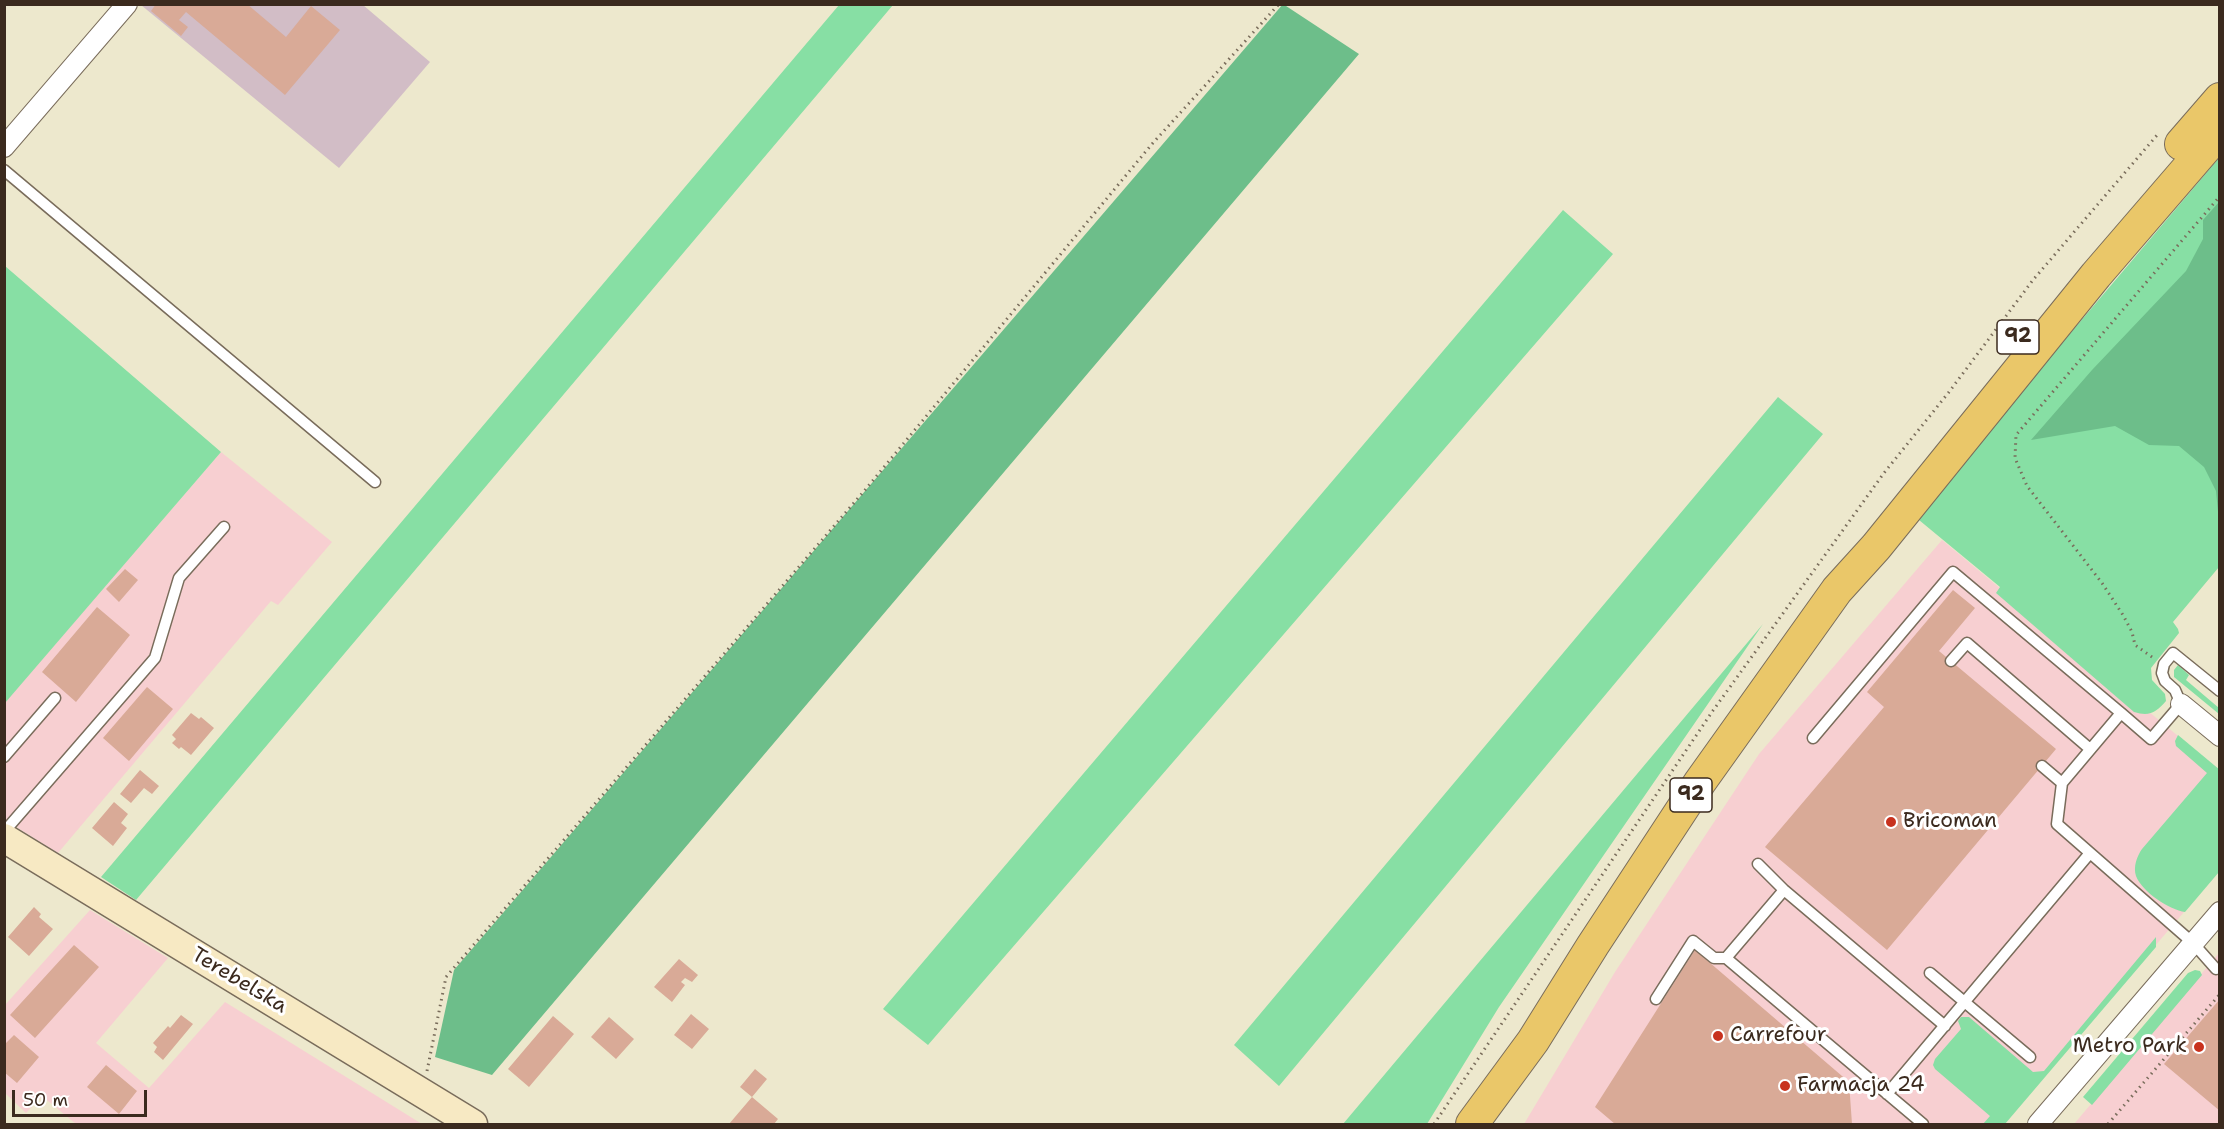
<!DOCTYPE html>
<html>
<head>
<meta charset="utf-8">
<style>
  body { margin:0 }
  #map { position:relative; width:2224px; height:1129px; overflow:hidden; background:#ede8cd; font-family:"Shantell Sans",sans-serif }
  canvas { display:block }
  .frame { position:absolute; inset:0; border:6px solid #3b2a1e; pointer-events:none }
  .scale { position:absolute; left:12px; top:1090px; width:135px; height:27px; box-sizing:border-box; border:3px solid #3b2a1e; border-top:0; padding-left:8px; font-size:18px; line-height:21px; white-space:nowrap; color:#3b2a1e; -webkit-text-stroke:4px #fff; paint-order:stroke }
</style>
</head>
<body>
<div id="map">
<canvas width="2224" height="1129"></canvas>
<div class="frame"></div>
<div class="scale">50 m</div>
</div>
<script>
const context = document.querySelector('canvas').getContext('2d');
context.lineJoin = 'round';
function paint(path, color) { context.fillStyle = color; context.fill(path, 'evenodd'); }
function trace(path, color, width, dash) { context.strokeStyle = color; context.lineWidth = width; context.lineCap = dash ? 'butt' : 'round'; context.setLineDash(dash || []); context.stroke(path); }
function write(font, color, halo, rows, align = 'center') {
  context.font = font + ' "Shantell Sans",sans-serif'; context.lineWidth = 6; context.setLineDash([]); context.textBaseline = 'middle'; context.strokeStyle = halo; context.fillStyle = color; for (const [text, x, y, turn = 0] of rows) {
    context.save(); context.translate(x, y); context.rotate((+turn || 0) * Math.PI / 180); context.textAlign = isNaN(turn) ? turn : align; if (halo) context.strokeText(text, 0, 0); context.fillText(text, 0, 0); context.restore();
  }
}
paint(new Path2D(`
  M221,452L332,542L278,605L271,601L58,853L5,820L4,703Z
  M1942,540L2219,770V871L2003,1124H1524L1615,972L1759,754Z
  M90,910L168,958L96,1043L149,1088L225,1002L422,1124H76L42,1096L26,1113L5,1093V1005Z
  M2219,953V1124H2074Z`), '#f7cfd1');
paint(new Path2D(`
  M141,5H363L430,62L339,168Z`), '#d2bdc6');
paint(new Path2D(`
  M839,5H893L136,900L101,877Z
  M2219,158V567L2173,622L2178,629L2179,633L2151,668L2152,680L2165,694L2166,701C2156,712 2150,717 2134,712L1996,593L2000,587L1919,520L2023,389Z
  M1563,210L1613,254L928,1045L883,1009Z
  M5,266L221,452L5,703Z
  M1778,397L1823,434L1279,1086L1234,1045Z
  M1763,624L1499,1007L1427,1124H1343Z
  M2178,665L2189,675L2186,680L2219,708V714L2174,677V670Z
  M2178,735L2220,770L2219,872L2185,912C2170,910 2142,892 2136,876C2133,867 2137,856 2142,849L2207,773L2176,746L2175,741Z
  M2156,937V947L2005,1124H1983L1990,1116L1935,1069L1933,1065L1935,1059L1961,1029L1958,1021L1961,1017H1969L2033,1072L2044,1071Z
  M2195,970L2200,971L2202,975L2092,1105L2083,1097L2188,973Z`), '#87dfa4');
paint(new Path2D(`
  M1283,4L1359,54L492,1075L435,1057L454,970Z
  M2219,202L2220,521L2219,522L2216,491L2204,467L2179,446L2149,445L2115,426L2031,440L2092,370L2186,271L2203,239V220Z`), '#6dbe8a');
paint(new Path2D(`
  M156,4H247L286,37L311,6L340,30L285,95L186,12L179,20L188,27L181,36L151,11Z
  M125,569L138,580L119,602L106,589Z
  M1953,590L1975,608L1939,651L2056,749L1887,950L1765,847L1884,707L1867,692Z
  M97,607L130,635L76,702L42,672Z
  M147,687L173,709L129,761L103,738Z
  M191,713L199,719L201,717L214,728L191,755L181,747L179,749L172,743L176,739L172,735Z
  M140,770L159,786L152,794L144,788L131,803L120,794Z
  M114,802L128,814L121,823L127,828L113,846L92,828Z
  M34,907L41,914L39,917L53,929L29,956L8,937Z
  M74,945L99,967L35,1038L10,1015Z
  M1695,950L1849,1082L1852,1124H1615L1595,1107Z
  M679,959L698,975L692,982L685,978L681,982L685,985L672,1002L654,987Z
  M2220,999V1111L2164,1064Z
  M691,1014L709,1029L692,1049L674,1035Z
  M181,1015L193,1024L163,1060L154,1052L157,1047L153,1043L168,1026L170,1028Z
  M553,1016L574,1034L529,1087L508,1069Z
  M609,1017L634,1039L616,1059L591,1037Z
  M14,1035L39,1057L17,1083L4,1072V1045Z
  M106,1065L137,1091L119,1114L87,1087Z
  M755,1069L767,1079L752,1097L778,1119L774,1124H729L752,1097L740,1087Z`), '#d9aa97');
const lane = new Path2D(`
  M4,170L375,482
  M1951,661L1967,643L2090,749
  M1813,738L1953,572L2121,713
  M4,757L55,698
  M2042,766L2062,783
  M4,832L155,658L179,578L224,527
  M1758,864L1784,890L1945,1026
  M1726,958L1784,890
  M2216,969L2193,943L2057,824L2062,783L2121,713L2151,739L2181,704L2175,690L2165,681L2162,673L2164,664L2173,653L2220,691
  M1930,973L2030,1057
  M1656,999L1693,941L1714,958H1726L1923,1124
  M1887,1094L2090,853`);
const street = new Path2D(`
  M4,147L127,4
  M2181,704L2220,736
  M2038,1124L2220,912`);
const secondary = new Path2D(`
  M4,838L473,1124`);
const primary = new Path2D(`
  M2181,144L2220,99
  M1472,1124L1533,1041L1593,945L1700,782L1837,590L1876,547L2096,275L2220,131`);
trace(lane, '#796c5b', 13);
trace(street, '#796c5b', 22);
trace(secondary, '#796c5b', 31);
trace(primary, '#796c5b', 34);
trace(new Path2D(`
  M2152,657L2135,645L2132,632L2123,615L2102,583L2027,486L2015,458L2016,435L2220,196
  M427,1071L446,977L865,490L1152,144L1279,4
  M1434,1124L1712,712L1884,473L1949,392L2033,280L2158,134
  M2108,1124L2220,994`), '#796c5b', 3, [1.5, 4.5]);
trace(lane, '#fff', 10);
trace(street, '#fff', 20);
trace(secondary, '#f7e9c3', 28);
trace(primary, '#eac769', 32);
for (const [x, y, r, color] of [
  [1891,822,6,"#c8321e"],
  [1718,1036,6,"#c8321e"],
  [2199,1047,6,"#c8321e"],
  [1785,1086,6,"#c8321e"]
]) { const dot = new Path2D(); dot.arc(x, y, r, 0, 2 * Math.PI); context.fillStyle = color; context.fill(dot); trace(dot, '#fff', 2); }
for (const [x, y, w] of [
  [2018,337,42],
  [1691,795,42]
]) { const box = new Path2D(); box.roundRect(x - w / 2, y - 17, w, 34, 4.5); context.fillStyle = '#fff'; context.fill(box); trace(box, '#3b2a1e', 1.5); }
write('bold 20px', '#3b2a1e', null, [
  ["92",2018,337],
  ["92",1691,795]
]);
write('21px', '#3b2a1e', '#fff', [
  ["Bricoman",1903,822],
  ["Carrefour",1730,1036],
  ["Metro Park",2187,1047,"right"],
  ["Farmacja 24",1797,1086]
], 'left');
write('21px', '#3b2a1e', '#fff', [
  ["Terebelska",239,981,31]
]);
</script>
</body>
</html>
